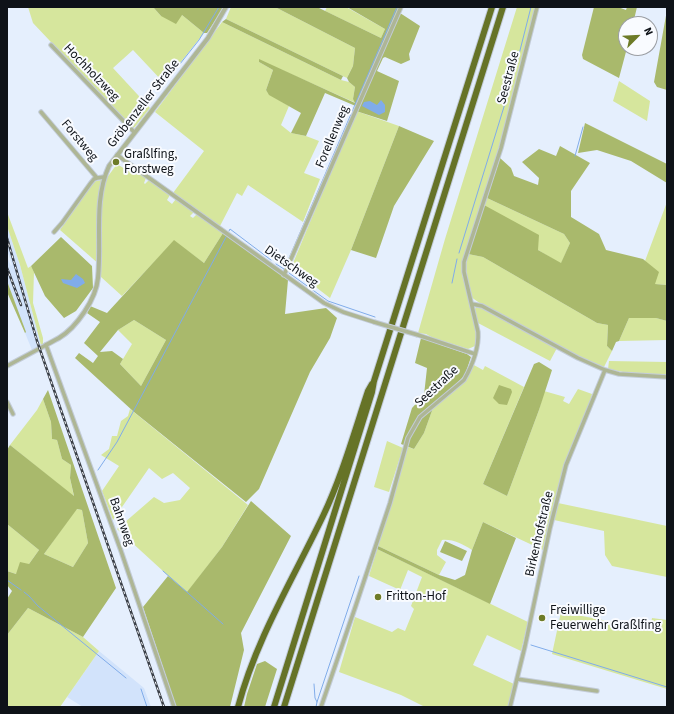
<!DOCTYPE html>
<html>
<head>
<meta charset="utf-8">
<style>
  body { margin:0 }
  #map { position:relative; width:674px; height:714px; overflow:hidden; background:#e5effd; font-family:"Source Sans 3",sans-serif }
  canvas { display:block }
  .frame { position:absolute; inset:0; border:8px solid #0e1218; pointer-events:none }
  .north { position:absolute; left:618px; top:16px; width:40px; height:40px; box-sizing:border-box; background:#f9fbff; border:1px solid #9b9ea3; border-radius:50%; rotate:66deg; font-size:11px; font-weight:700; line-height:16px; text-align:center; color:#0e1218 }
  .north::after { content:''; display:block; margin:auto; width:14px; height:18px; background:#6d7b28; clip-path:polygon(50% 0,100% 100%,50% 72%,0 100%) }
</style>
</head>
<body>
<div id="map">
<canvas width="674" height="714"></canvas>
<div class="frame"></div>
<div class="north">N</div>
</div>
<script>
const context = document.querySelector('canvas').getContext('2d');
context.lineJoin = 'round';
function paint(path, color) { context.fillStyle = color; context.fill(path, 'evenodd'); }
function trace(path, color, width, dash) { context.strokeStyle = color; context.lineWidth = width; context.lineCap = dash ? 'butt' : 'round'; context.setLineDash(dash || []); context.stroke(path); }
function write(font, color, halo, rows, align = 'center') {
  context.font = font + ' "Source Sans 3",sans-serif'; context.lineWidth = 4; context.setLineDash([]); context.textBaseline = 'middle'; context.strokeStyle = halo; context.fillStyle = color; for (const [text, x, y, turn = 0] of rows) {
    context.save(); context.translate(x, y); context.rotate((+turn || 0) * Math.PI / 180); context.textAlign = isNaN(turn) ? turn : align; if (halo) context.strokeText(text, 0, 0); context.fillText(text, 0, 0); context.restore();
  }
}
paint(new Path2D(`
  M7,226L20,265L41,345L32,350L25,333L7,281V257L11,266L12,265L7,250Z
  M99,651L144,688L151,707H83L67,697Z`), '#d2e3fb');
paint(new Path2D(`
  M28,7H153L161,16L182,15L204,33L164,83L133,50L113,68L150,108L134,128H132L33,23Z
  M231,7H275L355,48L353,66L347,78L226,19Z
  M327,7H346L385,29L381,38L325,11Z
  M517,7H536L501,142L484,197L462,263V274L472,309L478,340L475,346L468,349L433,338L426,334L418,333L445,239Z
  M222,22L341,80L349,82L355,87L353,99L356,103L259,60V62L273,70L266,90L269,94L289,106L281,125L291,133L306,136L319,141L304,173L320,179L303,222L248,185L242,196L237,193L220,226L173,193L204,151L155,112Z
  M619,81L650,101L647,121L613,101Z
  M356,111L399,126L351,250L330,298L291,268Z
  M117,164L125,169L128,165L146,178L144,183L145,184L149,180L170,195L167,200L172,204L176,199L194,212L190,216L193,218L197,214L223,233L204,263L174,241L122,296L101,277L100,265L60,230L92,182L106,179Z
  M487,198L564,234L570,243L561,264L538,250L484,205Z
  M667,202V285L655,284L645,261Z
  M7,212L28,268L31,266L34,272L33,303L43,338V344L41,345L20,265L7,226Z
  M468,254L483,257L597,323L608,325L607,346L612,351L604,367L579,356L484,306L471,297C467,282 463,269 468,254Z
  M477,306L557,348L550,361L478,323L474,310Z
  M629,318H656L667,321V340L619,341Z
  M134,320L166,340L141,386L120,364L132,344L118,330Z
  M609,361L667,362V376L623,372L608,369Z
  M472,364L483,370L485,366L524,387L483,484L507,496L539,410L544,391L565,397L563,401L569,404L578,389L592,394L590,404L565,464L543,550L483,522L472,550C462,544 453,539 442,540L437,550V555L446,562L439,575L378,546L408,447L414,449L424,433L433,408L463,381Z
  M43,399L51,422L52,439L57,440L62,459L71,465L70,478L74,497L10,445L37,410Z
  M130,409L248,505L222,547L187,593L117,529L154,497L164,503L180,500L190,488L173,473L162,479L149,468L113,520L102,491L119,466L101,455L109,449L112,436H117L121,421L128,416Z
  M387,441L403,448L389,492L374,487Z
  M558,503L667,526V577L612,566L605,555L604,531L554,520Z
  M76,509L82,510L88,543L73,567L44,554Z
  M7,524L39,550L29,564L16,574L7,571Z
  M377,549L528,622L521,651L487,635L473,665L514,684L508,707H425L401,695L339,672L355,617L392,632L398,628L405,631L414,609L411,606L422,577L408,570L400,590L369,576Z
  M28,608L83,637L99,651L60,707H7V635Z
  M561,612L650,629L652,618L667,620V689L552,654Z`), '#d6e69d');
paint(new Path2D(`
  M153,7H224L207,33H204L182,15L176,24L161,16Z
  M275,7H317L381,38L385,29L347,7H402L400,13L420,26L409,54L410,60L401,64L385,57L383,58L377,71L399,81L387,121L356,111L358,107L325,93L306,136L291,133L301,113L269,95L266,90L273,70L259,62V59L355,103L353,99L355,87L349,82L347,78L343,76L341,80L222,22L226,19L347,78L353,66L355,48Z
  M594,7H618L626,10L627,7H637L633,24H626L627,48L619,78L583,59L582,55Z
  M667,10V90L657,87L654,82Z
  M585,123L667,164V183L631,161L597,150L578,153Z
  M399,126L434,141L394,206L376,258L351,250Z
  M560,146L590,163L571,191V217L599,234L606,250L643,259L659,272L655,284L667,285V321L656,318H629L619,341L616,342L612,351L607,346L608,325L597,323L483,257L468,254L484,205L539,235L538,250L561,263L570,243L564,234L487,198L500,158L511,168L514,176L538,185L539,178L522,162L539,149L556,156Z
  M223,233L288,280L285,314L326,308L337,318L330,338L310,372L259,489L246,502L134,412L75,358L79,353L93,363L98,356L84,343L100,322L87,313L90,306L107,313L174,240L204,263ZM134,320L166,340L141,386L120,364L123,359L112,351L100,352L118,330Z
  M61,237L92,266L93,288L76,311L64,318L45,296L31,266Z
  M7,281L26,332L25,333L7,292Z
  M421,338L467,354L471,357L465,375L433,408L424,433L414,449L401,444L412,408L424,395L427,368L415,363Z
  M539,362L552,370L539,410L507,496L483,484L534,364Z
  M499,385L511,389L512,392L507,405L499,404L493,398Z
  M48,390L116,588L83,637L28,608L7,635V599L12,591L7,585V571L16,574L20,562L29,564L39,550L7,524V450L10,445L74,496L70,478L71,465L62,459L57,440L52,439L51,422L43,399ZM77,509L82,510L88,543L73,567L44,554Z
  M251,501L291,536L241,633L244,650L230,707H176L143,607L168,576L187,592L222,547Z
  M483,522L516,538L490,604L377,549L378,546L439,575L455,580L465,575L472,550Z
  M445,541L467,551L462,561L440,552Z
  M265,661L277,669L265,707H244L247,694L257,664Z`), '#a9b96c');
paint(new Path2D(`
  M381,100L385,105V112L379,115L362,106L364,102L370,101L377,105Z
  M76,274L83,279L85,283L77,288L63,283L61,279L71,280Z`), '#80acea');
trace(new Path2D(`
  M513,78L531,7
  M168,79L199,40L219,7
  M575,156L583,127
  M229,231L230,229L271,260
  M459,253L511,84
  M276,264L284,269
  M284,270L397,7
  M289,273L328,301L375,317
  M452,283L457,259
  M98,470L117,442L226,237
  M163,571L223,624
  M7,580L21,590
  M24,592L29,596L38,606L126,678
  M531,645L667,687
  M314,684L315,698L317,702L316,707
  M141,689L147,707
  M317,702L359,576`), '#80acea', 1);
const minor = new Path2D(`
  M51,45L134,132
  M41,112L97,178L104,177
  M117,155L324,303L343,312L374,322
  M54,232L62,223L90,184L94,179L97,178
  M284,275L401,7
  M472,304L482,306L578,358L605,370L619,374L667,377
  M418,335L475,354
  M7,366L46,345L121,551L174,707
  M7,402L13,414
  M517,679L597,691
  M321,707L356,605L390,503L408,438L420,417L464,380C472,366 479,348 478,332L464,272V262L501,148L537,7
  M510,707L525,646L550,528L566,465L605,370`);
const tertiary = new Path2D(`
  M46,345C50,343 55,340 59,338C77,327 96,299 98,278C102,241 93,201 109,166L208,38L226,7`);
const motorway = new Path2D(`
  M238,707C256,639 293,579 323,516C342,476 354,433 368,391L372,384
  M274,707L372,392L374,381L492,7
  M284,707L503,7`);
trace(minor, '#c3ccd8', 5.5);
trace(tertiary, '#c3ccd8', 6);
trace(motorway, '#c3ccd8', 8);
trace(minor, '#aeb695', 3.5);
trace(tertiary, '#aeb695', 4);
trace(motorway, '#667327', 6);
const rail = new Path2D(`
  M7,238L37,341L164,707
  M7,268L21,305`);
trace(rail, '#3a3f47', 2.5);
trace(rail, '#f9fbff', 1, [3]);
const minorBridge = new Path2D(`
  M374,322L418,335`);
trace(minorBridge, '#c3ccd8', 5.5, []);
trace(minorBridge, '#aeb695', 3.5);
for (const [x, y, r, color] of [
  [116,162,4,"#6d7b28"],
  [378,597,4,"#6d7b28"],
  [542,618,4,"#6d7b28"]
]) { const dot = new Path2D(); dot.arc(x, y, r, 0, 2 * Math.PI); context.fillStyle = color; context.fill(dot); trace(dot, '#f9fbff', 1.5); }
write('13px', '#0e1218', '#f9fbff', [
  ["Hochholzweg",91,73,46],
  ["Seestraße",509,78,-75],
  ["Gröbenzeller Straße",144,104,-52],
  ["Forellenweg",333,137,-67],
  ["Forstweg",79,141,50],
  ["Dietschweg",291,267,35],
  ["Seestraße",437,387,-43],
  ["Bahnweg",121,522,70],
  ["Birkenhofstraße",540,534,-77]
]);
write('13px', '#0e1218', '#f9fbff', [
  ["Graßlfing,",124,155],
  ["Forstweg",124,170],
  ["Fritton-Hof",386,597],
  ["Freiwillige",550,611],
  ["Feuerwehr Graßlfing",550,626]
], 'left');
</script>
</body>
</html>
